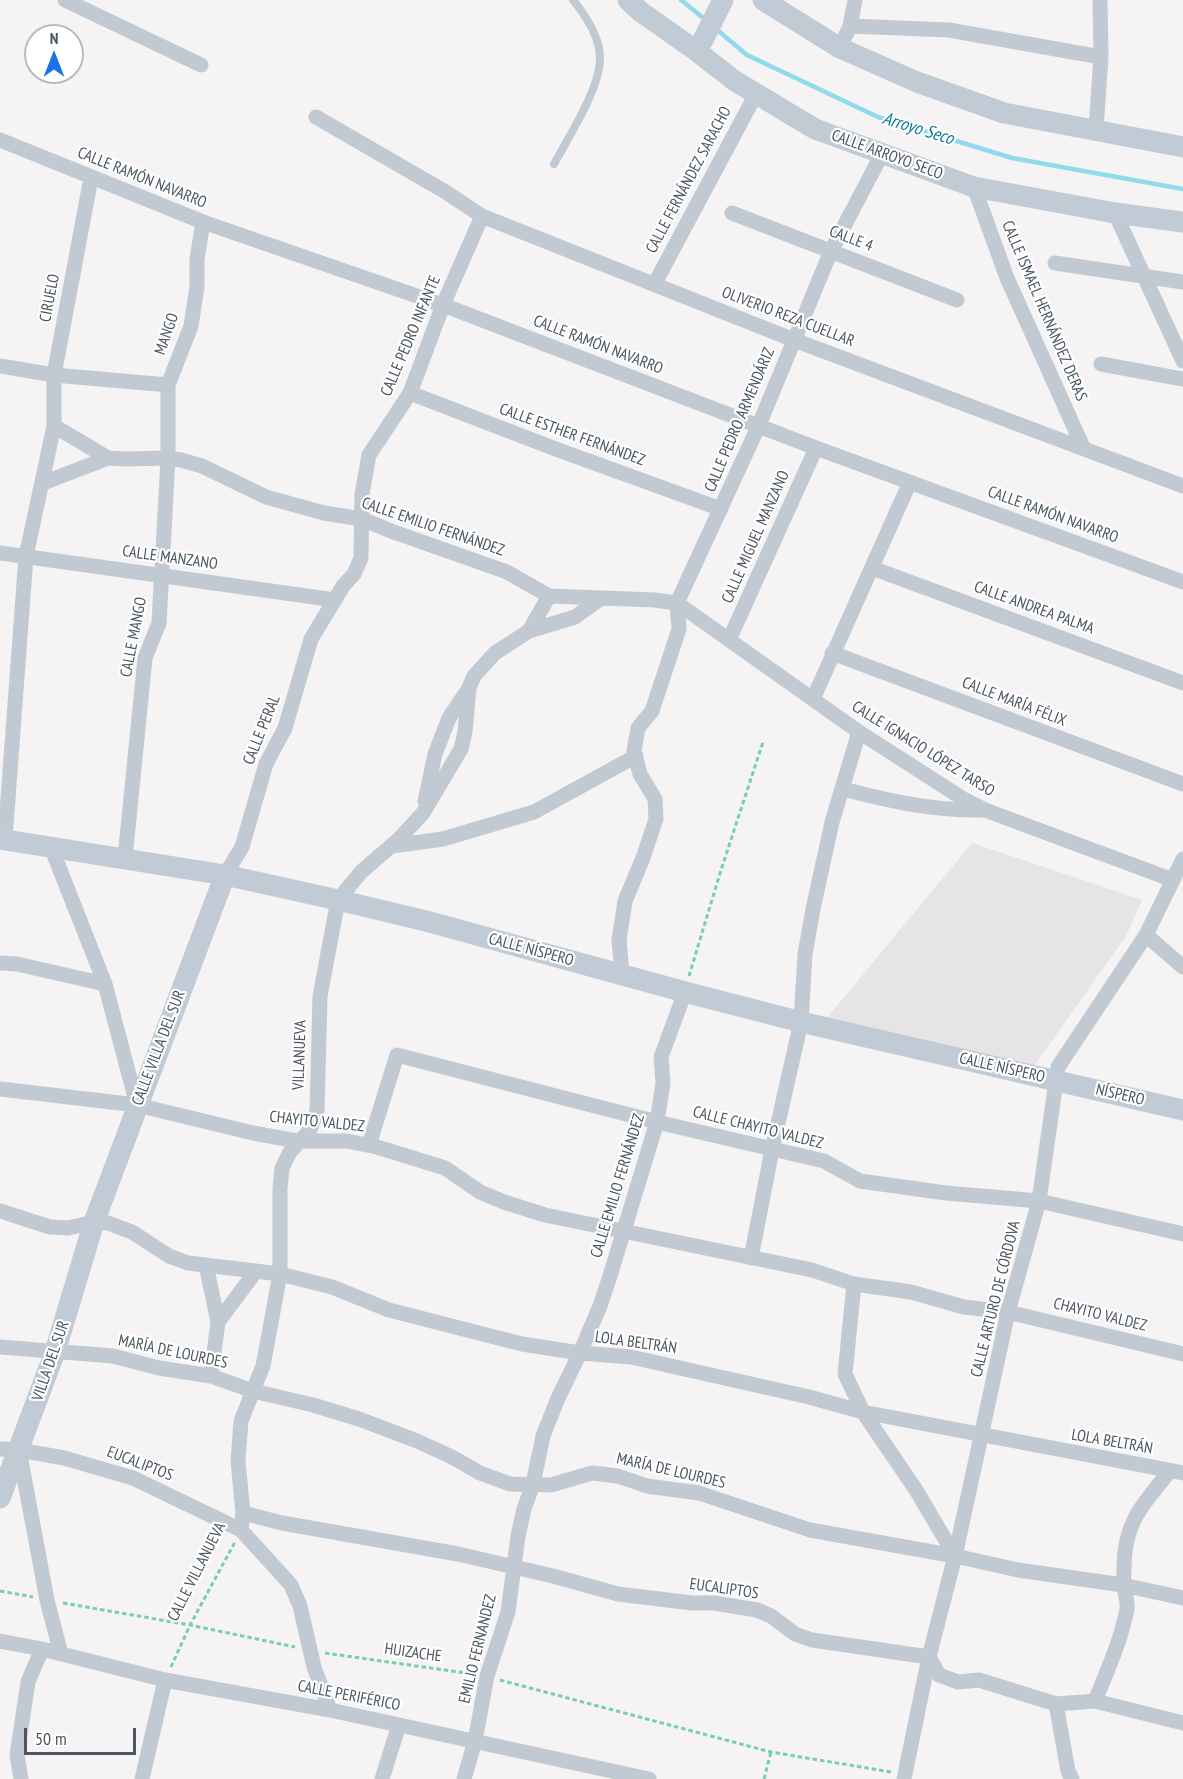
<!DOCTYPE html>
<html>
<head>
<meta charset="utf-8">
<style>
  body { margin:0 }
  #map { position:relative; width:1183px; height:1779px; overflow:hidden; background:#f5f3f3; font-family:"PT Sans Narrow",sans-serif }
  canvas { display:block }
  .north { position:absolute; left:24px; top:24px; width:60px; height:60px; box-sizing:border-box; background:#fff; border:2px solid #b7bbc0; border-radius:50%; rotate:0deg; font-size:16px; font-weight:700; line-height:24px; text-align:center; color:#4a5661 }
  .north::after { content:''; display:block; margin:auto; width:21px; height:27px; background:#1a73e8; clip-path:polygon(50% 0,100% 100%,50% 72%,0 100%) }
  .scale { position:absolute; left:24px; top:1728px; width:112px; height:27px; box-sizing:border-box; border:3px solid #4a5661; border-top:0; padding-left:8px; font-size:18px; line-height:21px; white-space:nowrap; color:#4a5661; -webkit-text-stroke:4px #fff; paint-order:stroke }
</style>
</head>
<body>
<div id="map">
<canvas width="1183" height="1779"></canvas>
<div class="north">N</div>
<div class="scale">50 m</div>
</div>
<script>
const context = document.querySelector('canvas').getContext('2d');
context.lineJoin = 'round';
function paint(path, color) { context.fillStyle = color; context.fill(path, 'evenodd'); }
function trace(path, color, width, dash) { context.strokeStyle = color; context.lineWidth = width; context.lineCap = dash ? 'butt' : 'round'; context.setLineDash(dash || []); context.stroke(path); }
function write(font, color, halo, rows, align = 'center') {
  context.font = font + ' "PT Sans Narrow",sans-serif'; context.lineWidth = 4.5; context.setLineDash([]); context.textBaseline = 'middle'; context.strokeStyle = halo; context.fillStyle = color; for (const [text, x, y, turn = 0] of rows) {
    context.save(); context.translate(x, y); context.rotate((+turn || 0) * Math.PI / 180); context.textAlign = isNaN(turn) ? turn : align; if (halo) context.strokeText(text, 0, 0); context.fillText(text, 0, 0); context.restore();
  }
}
paint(new Path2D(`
  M972,843L1142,900L1126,936L1032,1069L826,1019Z`), '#e6e4e5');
trace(new Path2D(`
  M681,0L707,21
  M715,28L747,55L878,117L1012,158L1183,189`), '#90daee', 4.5);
trace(new Path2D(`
  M689,976L721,870L763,742
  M0,1591L33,1597
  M63,1603L190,1625L295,1647
  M325,1653L473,1674
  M171,1667L190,1625L235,1542
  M500,1680L771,1752L891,1772
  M764,1779L771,1752`), '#7ad0a6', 3, [4.5, 3]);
trace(new Path2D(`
  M554,164C569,136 600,89 600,58C600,37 586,16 573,0`), '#c1cad2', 8);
trace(new Path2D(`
  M65,0L201,65
  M850,26L949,30L1101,57
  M840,48L850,26L855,0
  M316,117L444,191L482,216L794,340L1183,486
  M1096,129L1101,57L1100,0
  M0,140L203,222L443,305L816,448L1183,582
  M974,187L1007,278L1083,447
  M732,213L957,300
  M1115,213L1183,361
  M1055,263L1183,282
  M655,283L756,94
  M1101,364L1183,379
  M0,366L54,375L168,385
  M410,393L553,448L721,509
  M54,426L108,458
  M43,483L108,458L126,459L168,458L181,460L202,466L266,497L324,513L362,519L391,531L507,572L549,596L654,600L677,603L859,732L965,800L985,810L1173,880
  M0,553L335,600
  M872,568L1183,683
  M677,603L759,425L831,251L882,154
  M529,631L575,617L600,599
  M729,640L816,448
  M832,653L1183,784
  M813,699L910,482
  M843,789C889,801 934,811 982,810
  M425,801L435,754L449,718L467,691
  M5,839L26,556L54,426V375L91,178
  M392,846L443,839L534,812L636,756
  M51,847L105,984L137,1105
  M125,858L145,658L159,623L168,458V385L191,326L197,287V259L203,222
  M225,875L242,847L266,764L285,728L311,639L343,586L354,574L361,558L362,494L369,455L410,393L443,305L482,216
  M1146,935L1183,967
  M0,963L17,964L105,984
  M622,975L619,940L625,901L643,858L656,819L655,799L640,774L634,751L638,728L652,711L679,629L677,603
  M0,1089L137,1105L253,1133L297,1141H347L377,1147L445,1168L480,1192L504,1202L545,1215L812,1270L854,1284L911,1292L964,1307L1008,1312L1183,1354
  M369,1145L397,1055L657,1122L824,1161L860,1181L946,1193L1039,1201L1183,1234
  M0,1211L50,1227L68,1228L94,1222L108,1223L132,1232L169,1256L188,1263L280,1274L332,1287L389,1310L522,1344L580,1353L631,1357L809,1397L863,1412L1183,1473
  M751,1258L772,1150L801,1022L805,954L813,909L832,822L859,732
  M206,1265L218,1322L211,1376
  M854,1284L845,1374L863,1412L916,1490L955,1556
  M218,1322L256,1271
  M0,1347L113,1356L159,1368L211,1376L253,1391L313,1405L359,1419L417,1441L452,1457L480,1473L510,1484L551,1485L592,1473L618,1476L647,1486L699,1493L810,1530L955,1556L1018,1570L1123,1585L1183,1598
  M0,1449L19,1450L64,1458L133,1478L241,1530L291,1585L300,1606L314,1667L330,1710
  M19,1450L47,1600L61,1654
  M243,1513L282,1523L458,1554L553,1576L618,1594L692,1603H714L757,1610L771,1616L795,1634L812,1640L929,1657L939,1675L958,1682L979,1680L1056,1704L1095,1701L1183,1723
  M241,1530L243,1513L238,1461L241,1421L263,1366L280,1274V1189L282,1168L290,1152L310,1130L317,1111L320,996L338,900L361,872L398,840L423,813L461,749L465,732L469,688L474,676L495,653L529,631L549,596
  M0,1641L42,1649L165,1680L330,1710L649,1779
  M1095,1701C1107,1671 1121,1641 1127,1609C1128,1601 1125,1594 1124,1586C1123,1580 1124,1574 1124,1568C1124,1522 1143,1504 1170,1471
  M1056,1704L1068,1771L1072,1779
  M21,1779L17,1755L28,1682L42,1649
  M142,1779L165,1680
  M382,1779L399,1725
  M464,1779L475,1741L487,1676L508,1612L518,1536L524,1509L533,1484L543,1436L558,1398L580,1353L600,1306L610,1276L657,1122L663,1083L661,1057L685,992
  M904,1779L929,1657L955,1556L1008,1312L1039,1201L1058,1067L1146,935L1183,859`), '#c1cad2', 15);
trace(new Path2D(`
  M628,0L641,12L695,50L735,81L815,129L974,187L1115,213L1183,222
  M763,0L840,48L917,82L1004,113L1183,147
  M695,50L703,40L723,0
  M0,839L225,875L338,900L426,921L685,992L801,1022L1183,1110
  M0,1498L55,1352L94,1222L225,875`), '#c1cbd6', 21);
write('16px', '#4a5661', '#fff', [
  ["CALLE ARROYO SECO",887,155,20],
  ["CALLE RAMÓN NAVARRO",142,178,22],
  ["CALLE FERNÁNDEZ SARACHO",689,180,-62],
  ["CALLE 4",851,239,21],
  ["CIRUELO",50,298,-79],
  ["CALLE ISMAEL HERNÁNDEZ DERAS",1044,311,67],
  ["OLIVERIO REZA CUELLAR",788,317,21],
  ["MANGO",167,334,-71],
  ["CALLE PEDRO INFANTE",411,336,-67],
  ["CALLE RAMÓN NAVARRO",598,345,21],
  ["CALLE PEDRO ARMENDÁRIZ",740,420,-67],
  ["CALLE ESTHER FERNÁNDEZ",572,435,20],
  ["CALLE RAMÓN NAVARRO",1053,515,20],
  ["CALLE EMILIO FERNÁNDEZ",433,527,19],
  ["CALLE MIGUEL MANZANO",756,537,-66],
  ["CALLE MANZANO",170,558,8],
  ["CALLE ANDREA PALMA",1034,608,20],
  ["CALLE MANGO",134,637,-79],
  ["CALLE MARÍA FÉLIX",1014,702,21],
  ["CALLE PERAL",262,730,-68],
  ["CALLE IGNACIO LÓPEZ TARSO",923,749,32],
  ["CALLE NÍSPERO",531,950,15],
  ["CALLE VILLA DEL SUR",159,1048,-69],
  ["VILLANUEVA",300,1055,-88],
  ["CALLE NÍSPERO",1002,1068,13],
  ["NÍSPERO",1120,1095,13],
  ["CHAYITO VALDEZ",317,1122,6],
  ["CALLE CHAYITO VALDEZ",758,1128,14],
  ["CALLE EMILIO FERNÁNDEZ",618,1186,-73],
  ["CALLE ARTURO DE CÓRDOVA",996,1299,-76],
  ["CHAYITO VALDEZ",1100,1315,14],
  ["LOLA BELTRÁN",636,1343,8],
  ["MARÍA DE LOURDES",173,1352,12],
  ["VILLA DEL SUR",51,1361,-71],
  ["LOLA BELTRÁN",1112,1442,10],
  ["EUCALIPTOS",140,1464,21],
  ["MARÍA DE LOURDES",671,1471,13],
  ["CALLE VILLANUEVA",197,1572,-63],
  ["EUCALIPTOS",724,1589,8],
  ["EMILIO FERNANDEZ",478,1649,-76],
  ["HUIZACHE",413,1653,8],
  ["CALLE PERIFÉRICO",349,1696,11]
]);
write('italic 18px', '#0c7c9b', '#fff', [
  ["Arroyo Seco",918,129,17]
]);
</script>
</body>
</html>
